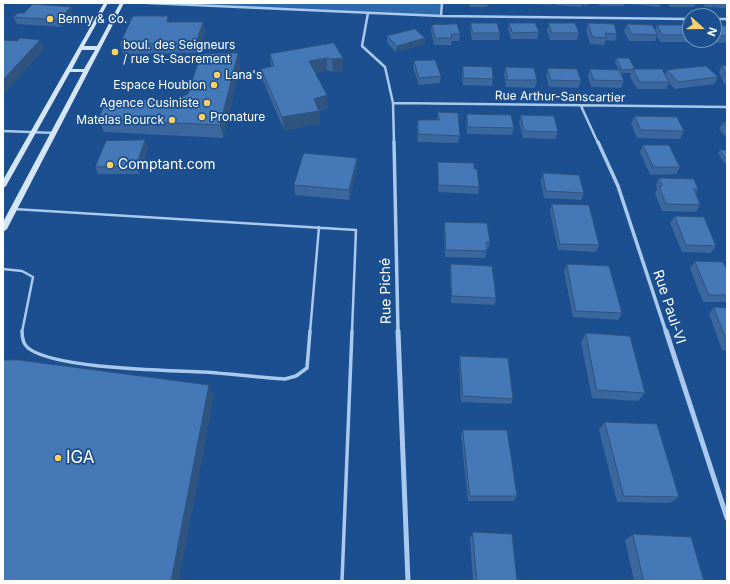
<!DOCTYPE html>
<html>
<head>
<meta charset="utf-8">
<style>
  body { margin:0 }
  #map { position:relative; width:730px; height:584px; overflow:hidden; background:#1b4f8f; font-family:Inter,sans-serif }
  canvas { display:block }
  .frame { position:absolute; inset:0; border:4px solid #fff; pointer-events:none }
  .north { position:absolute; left:682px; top:8px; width:40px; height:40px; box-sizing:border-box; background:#1b4f8f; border:1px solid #7695bc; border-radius:50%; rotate:111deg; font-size:11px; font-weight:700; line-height:16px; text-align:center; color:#fff }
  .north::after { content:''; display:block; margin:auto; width:14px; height:18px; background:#ffd166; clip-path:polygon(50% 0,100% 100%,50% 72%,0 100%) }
</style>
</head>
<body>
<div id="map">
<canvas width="730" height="584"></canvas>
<div class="frame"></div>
<div class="north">N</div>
</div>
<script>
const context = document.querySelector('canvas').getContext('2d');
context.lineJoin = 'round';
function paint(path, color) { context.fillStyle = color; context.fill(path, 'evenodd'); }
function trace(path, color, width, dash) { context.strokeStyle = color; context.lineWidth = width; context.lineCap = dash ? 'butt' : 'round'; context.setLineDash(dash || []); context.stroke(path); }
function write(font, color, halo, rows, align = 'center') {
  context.font = font + ' Inter,sans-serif'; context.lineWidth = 3.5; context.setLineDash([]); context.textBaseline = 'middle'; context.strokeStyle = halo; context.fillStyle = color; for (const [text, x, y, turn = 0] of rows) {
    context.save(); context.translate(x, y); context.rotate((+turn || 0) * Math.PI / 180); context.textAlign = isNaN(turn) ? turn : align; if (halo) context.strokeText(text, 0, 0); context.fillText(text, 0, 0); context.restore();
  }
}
paint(new Path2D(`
  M148,3H442L441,16Z`), '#2e69ad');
trace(new Path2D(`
  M14,209L356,230L352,332
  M3,269L22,271L33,277L22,332
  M310,332L319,227`), '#a9c9ee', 2.5);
trace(new Path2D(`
  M22,331C22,337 23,344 28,348C55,369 166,370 204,372C231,374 258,377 285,379L296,376L307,368L310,331
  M342,581L352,331`), '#a9c9ee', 3.5);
trace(new Path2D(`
  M148,3L441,16L690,19
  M368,13L362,46L385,67L393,103L394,143
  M441,16L442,3
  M714,19H727
  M393,103L727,107
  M581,106L598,143
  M3,131L55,133`), '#a9c9ee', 2.5);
trace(new Path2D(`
  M394,142L398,332
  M598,142L618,186L666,332`), '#a9c9ee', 3.5);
trace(new Path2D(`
  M398,331L408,581
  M666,331L727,518`), '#a9c9ee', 5);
paint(new Path2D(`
  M104,3H108L84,46H97L120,3H124L7,229L3,232V222L83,72H70L6,186L3,188V180ZM82,50H95L84,69H72Z`), '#d6e6fa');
paint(new Path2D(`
  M469,3H488L487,7H470Z
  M526,3H553L552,5L526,4Z
  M554,3H588L587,6L582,5L581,7L555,5Z
  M598,3H625L624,6H599Z
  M626,3H661L659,7L627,4Z
  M668,3H696L694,7H670Z
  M702,3H727V8L705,7Z
  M71,7L73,13L61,27L17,24L13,17L24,13Z
  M170,22H203L205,32L198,53L123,54L120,44Z
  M471,23L500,33L499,40H472L470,29Z
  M509,23L539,32L537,39H511L508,29Z
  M549,23L579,33L577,40H550L547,30Z
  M588,23L617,34L615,41L606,40L604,45L590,44L586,30Z
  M627,24L655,30L657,25H690V40H696L695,42H660L657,36L655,41H629L624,31Z
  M432,25L460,34L459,41H452L451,45H434L431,31Z
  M714,26H727V43L708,42L707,40H714Z
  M387,36L425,38L424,45L396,52L387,43Z
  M334,43L343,71L333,72L327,70L315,73L328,108L319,111L320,124L284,130L263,81L261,69L271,66L270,54Z
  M617,58L635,69L665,75L667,70L718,77L714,84L675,89L669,83L666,89H637L630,77L631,73H621L624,81L621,88L591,87L588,76L590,69L619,70L615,62Z
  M414,61L441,76L440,83L419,85L413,68Z
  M722,65L727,66V84H724L719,72Z
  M240,66L223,138L104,132L98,119L178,99L188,94Z
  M463,66L493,79L492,86L463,85L462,73Z
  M506,67L537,80L535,88L506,87L504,74Z
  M548,68L581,81L578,88L549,87L546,75Z
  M438,112L460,136L458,143L418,142L417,127L418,120H437Z
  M467,114L514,128L512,135L467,134L466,121Z
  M521,115L558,132L555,139L523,138L519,122Z
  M635,116L684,131L680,139L637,138L631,123Z
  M724,122H727V139L719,129Z
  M643,145L680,167L676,174L650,175L640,152Z
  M148,148L139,174H98L95,167Z
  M720,150H727V164H725L718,153Z
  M438,162L474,169L479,187L478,194L438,192Z
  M357,168L349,200L295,195L294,185Z
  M543,173L584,193L581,200L544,198L541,181Z
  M659,178L698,189L696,194L700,205L696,212L662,211L655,193L657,189L656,185Z
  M552,204L599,245L596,252L558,250L550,211Z
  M675,216L716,246L711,253L682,252L670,223Z
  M445,222L490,242L488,249H487L485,258L445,257L444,229Z
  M695,261L727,270V302H703L690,268Z
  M451,264L496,298L494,305L451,303L450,271Z
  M567,264L622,313L618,320L573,317L564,271Z
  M714,307L727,308V350H722L709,314Z
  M586,333L645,393L638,401L592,398L581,342Z
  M460,356L513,399L511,404L461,402L459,362Z
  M605,422L679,497L670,503L617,502L599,430Z
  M463,430L517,496L514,501H468L461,436Z
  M473,532L517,581H473L470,538Z
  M633,534L704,581H634L625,540Z`), '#3a679d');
paint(new Path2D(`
  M71,7L73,13L61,27L58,20Z
  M168,16L171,26L167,22Z
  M203,22L205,32L198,53L196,43Z
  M425,38L424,45L396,52L397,46Z
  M40,40L44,49L3,96V80Z
  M238,53L240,66L223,138L220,125Z
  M327,58V70L310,74L309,61Z
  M343,58V71L333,72L332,59Z
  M327,95L328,108L317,111H319L320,124L284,130L282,117L314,99Z
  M145,140L148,148L139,174L136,166Z
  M357,158V168L349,200V190Z
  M209,385L214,396L179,581H171Z`), '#305480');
const building = new Path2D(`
  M33,4L71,7L58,20L13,17L18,13H24Z
  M133,16H168L167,22H203L196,43L120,44Z
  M471,23H497L500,33H473Z
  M509,23H535L539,32L513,33Z
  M549,23H575L579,33H552Z
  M588,23L614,24L617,34L605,33L607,38L593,37Z
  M457,24L460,34H451L452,38H435L432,25Z
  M627,24L652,25L658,35L632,34Z
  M657,25H690V35H663Z
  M714,26H727V36L714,35Z
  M415,29L425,38L397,46L387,36Z
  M20,38L40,40L3,80V40L17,41Z
  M334,43L343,58L332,59L327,58L309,61L327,95L314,99L319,111L282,117L261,69L274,66L270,54Z
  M238,53L220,125L98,119L107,100L178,99L188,94L201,54Z
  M617,58H629L635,69L622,70Z
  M435,60L441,76L419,78L414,61Z
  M722,65L727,66V76Z
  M463,66L492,67L493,79L464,78Z
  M706,66L718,77L678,82L667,70Z
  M506,67L534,68L537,80H508Z
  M548,68L577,69L581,81L551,80Z
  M590,69L619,70L624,81L594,80Z
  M633,69H662L669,82H640Z
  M438,112L458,113L460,136L418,134V120H439Z
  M467,114L511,115L514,128L468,127Z
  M521,115L554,116L558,132L524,131Z
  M635,116L677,117L684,131L641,130Z
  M724,122H727V126Z
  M145,140L136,166L95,167L106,141Z
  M643,145H669L680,167H654Z
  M720,150H727V160Z
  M304,153L357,158L349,190L294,185Z
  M438,162L474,163V169H477L479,187L439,185Z
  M543,173L579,175L584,193L546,191Z
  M659,178L694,179L698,189H694L700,205L666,204L659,186H662Z
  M552,204L589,205L599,245L560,244Z
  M675,216L704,217L716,246L686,245Z
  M445,222L487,223L490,242H486L487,251L446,250Z
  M695,261L723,262L727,270V295H709Z
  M451,264L492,266L496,298L452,296Z
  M567,264L609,266L622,313L576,311Z
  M714,307L727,308V342Z
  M586,333L630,336L645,393L597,390Z
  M460,356L508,358L513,399L463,396Z
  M3,360H19L209,385L171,581H3Z
  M605,422L657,424L679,497L624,496Z
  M463,430H507L517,496H470Z
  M473,532L512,534L517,581H477Z
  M633,534L691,537L704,581H644Z`);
paint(building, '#4478b7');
trace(building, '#305480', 1);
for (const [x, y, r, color] of [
  [50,19,4,"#ffd166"],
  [115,52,4,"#ffd166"],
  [217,75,4,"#ffd166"],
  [214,85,4,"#ffd166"],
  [207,103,4,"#ffd166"],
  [202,117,4,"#ffd166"],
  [172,120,4,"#ffd166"],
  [110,165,4,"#ffd166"],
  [58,458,4,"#ffd166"]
]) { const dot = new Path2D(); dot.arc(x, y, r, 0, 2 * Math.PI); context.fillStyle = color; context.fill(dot); trace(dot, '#1b4f8f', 1.5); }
write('12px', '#fff', '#1b4f8f', [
  ["Benny & Co.",58,19],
  ["boul. des Seigneurs",123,45],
  ["/ rue St-Sacrement",123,59],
  ["Lana's",225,75],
  ["Espace Houblon",206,85,"right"],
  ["Agence Cusiniste",199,103,"right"],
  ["Pronature",210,117],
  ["Matelas Bourck",164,120,"right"]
], 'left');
write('12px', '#fff', '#1b4f8f', [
  ["Rue Arthur-Sanscartier",560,97,1]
]);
write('14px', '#fff', '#1b4f8f', [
  ["Comptant.com",118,165]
], 'left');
write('14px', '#fff', '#1b4f8f', [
  ["Rue Piché",386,291,-91],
  ["Rue Paul-VI",669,307,72]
]);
write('17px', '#fff', '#1b4f8f', [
  ["IGA",66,458]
], 'left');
</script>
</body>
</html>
